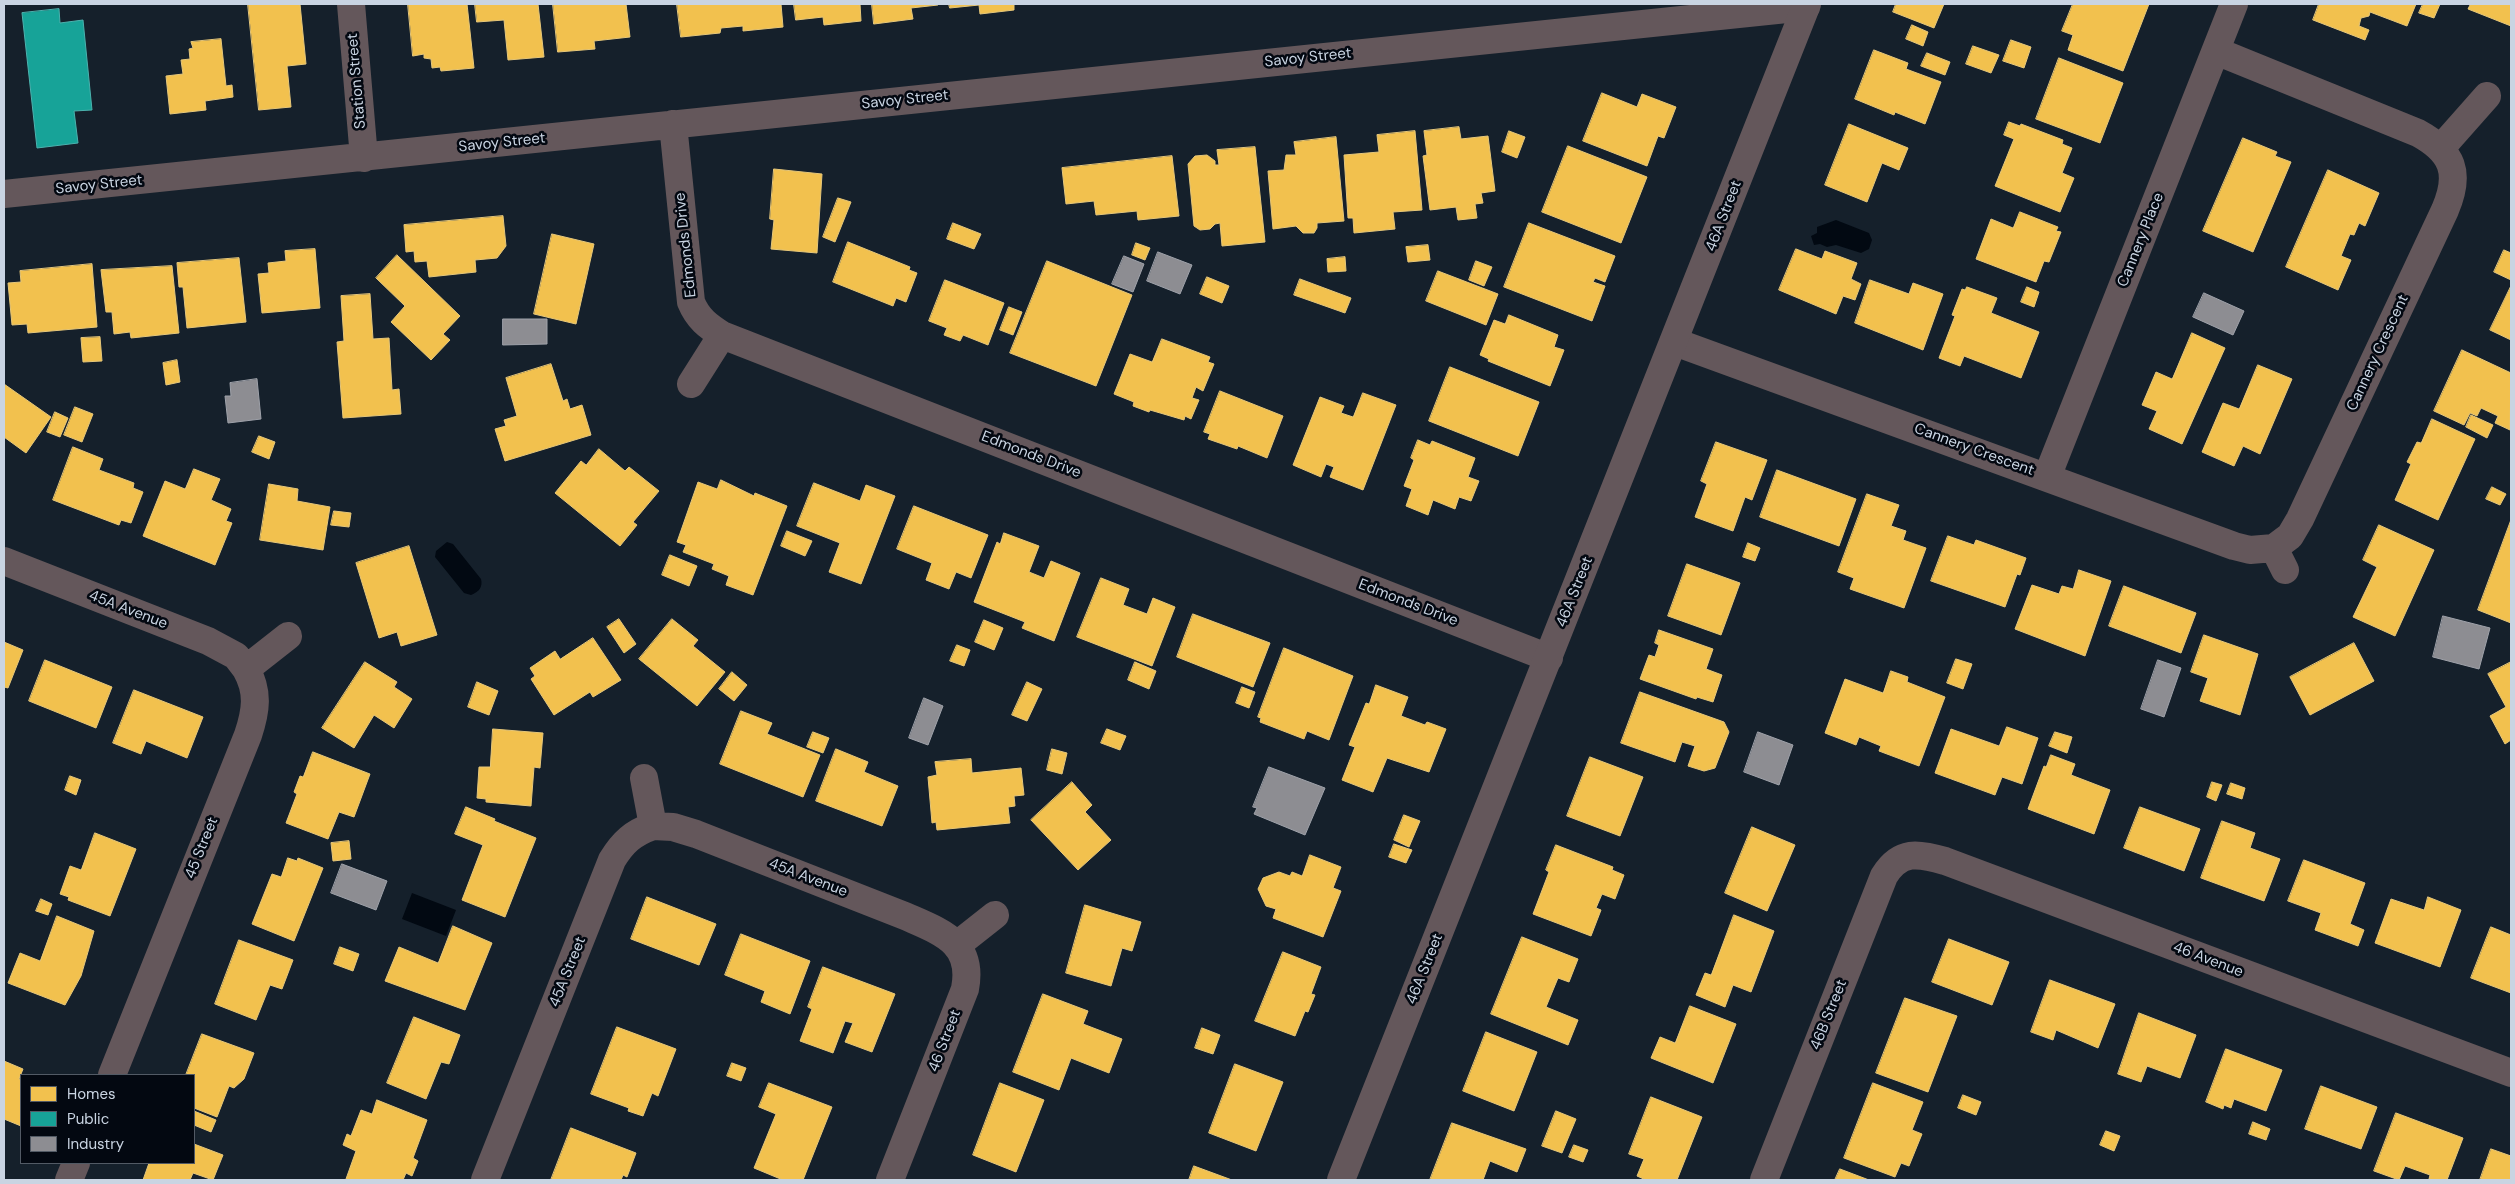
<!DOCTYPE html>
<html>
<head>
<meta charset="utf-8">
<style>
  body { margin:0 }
  #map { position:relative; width:2515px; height:1184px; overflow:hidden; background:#15202b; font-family:"DM Sans",sans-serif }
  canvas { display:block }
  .frame { position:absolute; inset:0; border:5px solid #c9d4e2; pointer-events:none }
  .legend { position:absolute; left:20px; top:1074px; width:175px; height:90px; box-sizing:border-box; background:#030811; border:1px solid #525a65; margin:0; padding:6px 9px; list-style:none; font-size:15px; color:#c9d4e2 }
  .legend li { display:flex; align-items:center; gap:10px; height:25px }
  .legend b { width:25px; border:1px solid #525a65 }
</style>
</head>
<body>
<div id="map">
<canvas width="2515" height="1184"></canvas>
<div class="frame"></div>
<ul class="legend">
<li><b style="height:14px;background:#f2c14e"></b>Homes</li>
<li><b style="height:14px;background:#17a398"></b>Public</li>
<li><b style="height:14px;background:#8d8d92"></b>Industry</li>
</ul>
</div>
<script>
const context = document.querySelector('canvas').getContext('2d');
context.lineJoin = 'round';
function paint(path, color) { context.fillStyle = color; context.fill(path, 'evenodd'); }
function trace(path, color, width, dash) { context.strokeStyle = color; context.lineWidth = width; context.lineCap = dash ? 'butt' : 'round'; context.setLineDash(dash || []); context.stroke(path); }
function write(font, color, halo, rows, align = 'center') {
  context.font = font + ' "DM Sans",sans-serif'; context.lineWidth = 5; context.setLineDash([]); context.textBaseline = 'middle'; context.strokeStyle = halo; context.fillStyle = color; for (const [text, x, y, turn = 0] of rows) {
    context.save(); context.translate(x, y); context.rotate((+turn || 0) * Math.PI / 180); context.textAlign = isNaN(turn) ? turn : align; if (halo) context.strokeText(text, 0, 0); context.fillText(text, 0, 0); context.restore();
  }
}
paint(new Path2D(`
  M1836,220L1869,233L1872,240L1869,249L1861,253L1836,245L1827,247L1820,244L1814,245L1811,236L1817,233V227Z
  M447,542L453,544L481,579C483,587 479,592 471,595L464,593L435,557L436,551Z
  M412,893L456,910L446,936L402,919Z`), '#020912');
const homes = new Path2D(`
  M248,4H300L306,64L287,66L291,107L259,110Z
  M408,4H467L474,68L441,71L440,67L432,68L431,59L424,58V54L413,56Z
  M475,4H538L544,57L508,60L504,20L477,22Z
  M553,4H626L630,37L594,41L595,49L558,52Z
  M677,4H781L783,27L743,31V26L721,28L720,33L681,37Z
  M794,4H860L861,21L824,25L823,17L796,20Z
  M872,4H938V5L911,8L913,19L874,24Z
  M949,4H1014V10L980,14L979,5L950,8Z
  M1896,4H1944L1934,28L1893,12Z
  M2073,4H2149L2123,71L2068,50L2073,35L2062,31Z
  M2319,4H2416L2407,26L2370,12L2369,16L2361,18L2359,26L2369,30L2365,40L2313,20Z
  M2423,4H2440L2434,18L2419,13Z
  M2467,4H2511V26L2468,9L2470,5Z
  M1912,25L1928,32L1923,46L1906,39Z
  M221,39L226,86L232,85L233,97L205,101L206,110L170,114L166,76L183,74L181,60L190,59L189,49L193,48L191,42Z
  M2011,40L2031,47L2024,68L2003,61Z
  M1973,46L1999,55L1991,73L1966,64Z
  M1874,50L1908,63L1906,69L1941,82L1925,124L1895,112L1894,115L1855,99Z
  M1927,53L1950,62L1945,75L1921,66Z
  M2059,58L2123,83L2100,143L2036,119Z
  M1602,93L1637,107L1642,94L1676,107L1664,138L1658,136L1647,166L1583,141Z
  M2009,122L2020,126L2021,124L2063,140L2062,144L2072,148L2062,173L2074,178L2060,212L1995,186L2014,139L2004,135Z
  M1849,124L1908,148L1899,170L1882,163L1867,202L1825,185Z
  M1459,127L1461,139L1488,136L1495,191L1481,193L1483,203L1475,204L1477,218L1458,220L1456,207L1430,210L1423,156L1427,155L1424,131Z
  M1415,131L1422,210L1393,212L1395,229L1354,233L1353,218H1348L1344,155L1379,152L1377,135Z
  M1509,131L1525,137L1517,158L1502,152Z
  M1336,137L1344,221L1317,223V228L1314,233H1303L1296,226L1273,229L1268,171L1284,170L1286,155H1296L1294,142Z
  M2243,138L2277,152L2275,156L2291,162L2253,252L2203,231Z
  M1568,146L1647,177L1621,243L1542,212Z
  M1255,147L1265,242L1222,246L1220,223L1215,224L1210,229L1200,230L1194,226L1188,164L1195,156L1207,155L1215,161V165H1219L1217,150Z
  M1172,156L1179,216L1138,220L1137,211L1096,215L1094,201L1066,204L1062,168Z
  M774,169L822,174L817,253L771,249L774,220L770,219Z
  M2328,170L2379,193L2365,226L2359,223L2354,235L2350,234L2341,256L2351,260L2338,290L2286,267Z
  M838,198L851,202L835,242L823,237Z
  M2020,212L2058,227L2056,231L2061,232L2049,262L2044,261L2036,282L1976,259L1991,219L2013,228Z
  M503,216L506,246L497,258L475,260L476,272L429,277L427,261L415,262L414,251L406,252L404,225Z
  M953,223L981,234L974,249L947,239Z
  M1529,223L1615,256L1605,282L1595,278L1593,282L1605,286L1592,321L1504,287Z
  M552,234L594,244L576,324L534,314Z
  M848,242L910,267L909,270L917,273L906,302L896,298L893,306L833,282Z
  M1136,243L1150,248L1145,260L1132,255Z
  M1428,245L1430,260L1408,262L1406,247Z
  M315,249L320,308L262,313L258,274L269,273L268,263L286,261L285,251Z
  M1796,249L1822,259L1825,251L1857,263L1851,279L1861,284L1855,300L1843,296L1836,314L1779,290Z
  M2504,250L2511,253V280L2494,272Z
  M397,255L460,316L443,334L450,340L431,360L391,322L405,306L376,278Z
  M1345,257L1346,271L1328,272L1327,259Z
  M239,258L246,322L187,328L183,287H179L177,263Z
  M1047,261L1132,295L1096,386L1010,353Z
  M1476,261L1492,267L1484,286L1469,280Z
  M92,264L97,327L28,333L27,324L12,325L8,283L21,282L20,271Z
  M172,266L179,333L131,338L130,332L114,334L112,312H106L101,270Z
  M1438,271L1498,294L1486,325L1426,301Z
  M1207,277L1229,286L1222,303L1200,294Z
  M1300,279L1351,298L1345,313L1294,295Z
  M945,280L1004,303L988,345L963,335L960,341L944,335L947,328L929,321Z
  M1870,280L1909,294L1913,283L1943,294L1923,350L1855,323Z
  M2511,286V340L2490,330Z
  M1967,287L1997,298L1991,313L2039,332L2021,378L1964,356L1960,366L1939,358L1955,316L1952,315L1962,289L1965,290Z
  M2027,287L2039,292L2034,307L2021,302Z
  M370,294L373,339L389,338L392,390L399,389L401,414L343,418L337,342L344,341L341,296Z
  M1009,307L1022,312L1013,335L1000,330Z
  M1509,315L1558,335L1554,347L1564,350L1550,386L1488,361L1489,359L1480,355L1494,320L1505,324Z
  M2192,333L2225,348L2182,444L2149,429L2157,411L2142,405L2156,372L2172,379Z
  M100,337L102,361L83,362L81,338Z
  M1162,339L1210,357L1208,362L1214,364L1203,391L1196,387L1192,398L1199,400L1191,419L1185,416L1184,420L1150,410L1149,412L1133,406L1134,402L1114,394L1130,354L1152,362Z
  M2462,350L2511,373L2510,430L2495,423L2498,416L2481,408L2477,416L2470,413L2464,425L2434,411Z
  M177,360L180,382L166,385L163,363Z
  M551,364L563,401L567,399L570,409L582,405L591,435L505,461L495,429L506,426L504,420L517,416L506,378Z
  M2258,365L2292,379L2260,454L2243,446L2234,466L2202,452L2223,403L2239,409Z
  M1450,367L1539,402L1518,456L1429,421Z
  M4,384L51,417L26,453L4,437Z
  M1220,391L1283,416L1267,458L1238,446L1237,449L1208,439L1210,434L1204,432Z
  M1363,393L1396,405L1363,490L1330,477L1334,467L1326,464L1321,477L1293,465L1320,397L1344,406L1341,413L1353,417Z
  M75,407L93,414L82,442L64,435Z
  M55,412L68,418L60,437L47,432Z
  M2471,415L2493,425L2487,438L2466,427Z
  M2432,419L2475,439L2438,520L2395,500L2411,464L2407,462L2417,442L2421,443Z
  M259,436L275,442L269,459L252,452Z
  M1418,440L1430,445L1432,441L1475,458L1468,477L1479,481L1471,501L1459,497L1455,509L1433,500L1428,515L1406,506L1412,489L1404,486L1414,460L1411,458Z
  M1716,442L1767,460L1752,500L1745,497L1733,531L1695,517L1707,484L1701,481Z
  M73,447L103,459L99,470L134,483L133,488L143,492L131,523L121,520L119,525L53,500Z
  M599,449L625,471L629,467L659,491L633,522L637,525L620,546L555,493L581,461L586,465Z
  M194,469L220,479L211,500L231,509L226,521L232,523L215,565L143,536L165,481L185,489Z
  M1777,470L1856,499L1839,546L1760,517Z
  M721,480L754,496L755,493L787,506L753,595L726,585L729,576L712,569L714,564L683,552L686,545L677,542L698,482L717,489Z
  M814,483L860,501L866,485L895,496L861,584L829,572L840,543L797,526Z
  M269,484L298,489L297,501L330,507L323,550L260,540Z
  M2492,487L2506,494L2500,505L2486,499Z
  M1867,494L1899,505L1891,526L1906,531L1903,540L1926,548L1904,608L1850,589L1854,578L1838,572Z
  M914,506L988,535L971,578L956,572L949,589L926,580L932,563L897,549Z
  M334,511L351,513L349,527L331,525Z
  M2511,520V623L2478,610Z
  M2379,525L2434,550L2395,636L2353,617L2377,567L2363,560Z
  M787,531L812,541L805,556L781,546Z
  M1004,533L1039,546L1029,572L1044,578L1051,561L1080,573L1054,641L1022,628L1025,622L974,602L997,542L1000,544Z
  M1948,536L1974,545L1976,540L2026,558L2020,575L2017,574L2005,607L1931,581Z
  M1748,543L1760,548L1755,561L1743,557Z
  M409,546L437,635L401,646L397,632L379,638L356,563Z
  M670,555L697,566L689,586L662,575Z
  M1687,564L1740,583L1721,635L1668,616Z
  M2079,570L2111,581L2085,656L2015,629L2032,585L2059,594L2062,586L2073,589Z
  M1101,578L1129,589L1123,605L1147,614L1153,598L1175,607L1152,666L1077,637Z
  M2124,586L2196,613L2181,653L2109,626Z
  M1193,614L1270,643L1253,687L1177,657Z
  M619,619L636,644L624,653L607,627Z
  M672,619L698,640L693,646L725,672L697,706L639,659Z
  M984,620L1003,628L994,650L975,642Z
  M1659,630L1713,649L1706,669L1722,675L1713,702L1697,697L1696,699L1640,679L1649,655L1655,657L1659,645L1655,643Z
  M2204,635L2258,654L2240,715L2200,701L2208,678L2191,672Z
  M593,638L621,680L593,697L590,692L554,715L531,679L535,676L530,668L555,651L560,659Z
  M4,642L23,650L8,688L4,687Z
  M2354,643L2374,681L2310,715L2290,677Z
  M957,645L970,650L964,666L950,661Z
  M1284,648L1353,676L1329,740L1307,731L1304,739L1260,722L1261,718L1258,717Z
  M1956,659L1972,664L1963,689L1947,683Z
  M45,660L112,687L96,728L29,701Z
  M365,662L397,682L394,687L412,699L394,728L374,715L354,748L322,728Z
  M1135,662L1156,671L1149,689L1128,680Z
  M2511,662V740L2505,744L2490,716L2506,707L2488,674Z
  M1891,671L1908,677L1907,682L1945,697L1919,766L1879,751L1881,746L1859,737L1856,745L1825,733L1845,679L1883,693Z
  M732,672L747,685L734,701L719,689Z
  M477,682L498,691L489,715L468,707Z
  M1027,682L1042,689L1027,721L1012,715Z
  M1376,685L1408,697L1401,716L1425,725L1427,722L1446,729L1429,772L1387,758L1373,792L1342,780L1355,747L1349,745L1366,703L1369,704Z
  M1242,687L1255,692L1249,708L1236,703Z
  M134,690L203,717L187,758L146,741L141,754L113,743Z
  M1640,692L1724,722L1729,732L1715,768L1704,771L1688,766L1695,746L1682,742L1675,762L1621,743Z
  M741,711L772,723L767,734L820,755L803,797L720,764Z
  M2007,727L2038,738L2022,784L2002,777L1995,795L1935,773L1951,729L1999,746Z
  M493,729L543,733L540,768L534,767L531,806L486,802V799L477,798L479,767H490Z
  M1107,729L1126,736L1120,750L1101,743Z
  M813,732L829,738L823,753L807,747Z
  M2055,732L2072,737L2067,753L2049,746Z
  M836,749L868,762L864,772L898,786L882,826L816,801Z
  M1052,749L1067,753L1062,774L1047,770Z
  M313,752L370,774L354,817L339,812L328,839L286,823L297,794L294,792L300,776L303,777Z
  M2051,755L2075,764L2071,775L2110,790L2094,834L2028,809L2044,766L2046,767Z
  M1590,757L1643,777L1620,836L1567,816Z
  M971,759L972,773L1021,768L1024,795L1014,796L1015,806L1008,807L1010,823L937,830L936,822L932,823L928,777L937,775L935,762Z
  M70,776L81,780L76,795L65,790Z
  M1072,782L1092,805L1085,812L1111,840L1078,870L1031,820Z
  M2212,782L2222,785L2216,801L2207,797Z
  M2231,783L2245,788L2242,799L2227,794Z
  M466,807L495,819L494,821L536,838L505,917L462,900L483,845L455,834Z
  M2140,807L2200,829L2184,871L2124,848Z
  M1404,815L1420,821L1409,847L1394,840Z
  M2222,821L2255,833L2250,848L2280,859L2264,901L2201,878Z
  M1752,827L1795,845L1767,911L1725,893Z
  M95,833L136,849L110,916L68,900L69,897L60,894L70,866L81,870Z
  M349,841L351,859L333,861L331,843Z
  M1394,844L1412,850L1406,863L1389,857Z
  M1556,845L1613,867L1612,870L1624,875L1615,899L1602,894L1596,908L1601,910L1591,936L1533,914L1549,872L1546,870Z
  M1310,855L1341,867L1333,888L1341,891L1323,937L1273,918L1276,909L1266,906L1258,889L1263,878L1279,872L1290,876L1292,872L1302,876Z
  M288,858L297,861L298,858L323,868L294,941L252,924L272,874L281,877Z
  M2304,860L2365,883L2350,924L2364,930L2358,946L2315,930L2321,913L2288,901Z
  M647,897L716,924L699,965L631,939Z
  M2428,897L2461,910L2440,967L2375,943L2391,899L2424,910Z
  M41,899L52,904L48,915L36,911Z
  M1085,905L1141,922L1132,951L1122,948L1111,986L1066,973Z
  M1734,915L1774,931L1751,992L1733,985L1725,1007L1696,995L1705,973L1711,975Z
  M57,916L94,931L81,976L65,1005L8,983L20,953L40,961Z
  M453,926L492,943L465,1010L385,981L399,947L438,963Z
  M2491,927L2511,935V993L2471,978Z
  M741,934L810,961L790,1014L761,1002L765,991L725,975Z
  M1522,937L1578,959L1569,982L1558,978L1546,1007L1578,1020L1568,1045L1491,1014Z
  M1949,939L2009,962L1992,1005L1932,982Z
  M239,940L293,960L282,989L270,985L256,1020L215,1004Z
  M340,947L359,954L353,971L334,964Z
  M1283,952L1321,967L1311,994L1315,995L1308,1012L1305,1011L1295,1036L1255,1021Z
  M823,967L895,994L872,1052L845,1042L853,1023L845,1021L833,1053L800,1041L812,1009L808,1007Z
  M2050,980L2115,1004L2098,1048L2056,1030L2053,1040L2031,1032Z
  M1043,994L1088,1011L1083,1024L1122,1039L1109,1073L1071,1058L1059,1090L1013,1072Z
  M1905,998L1957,1016L1928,1092L1876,1073Z
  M1690,1006L1736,1024L1713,1083L1651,1058L1660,1037L1675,1043Z
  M2139,1013L2196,1035L2180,1078L2147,1066L2141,1082L2118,1074Z
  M414,1017L460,1035L449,1064L441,1062L426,1099L387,1083Z
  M617,1027L676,1049L658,1096L652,1093L643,1116L628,1111L629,1108L591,1094Z
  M1202,1028L1220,1035L1213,1054L1195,1048Z
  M1486,1032L1537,1052L1514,1111L1463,1091Z
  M202,1034L254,1053L244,1079L234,1088L229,1086L217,1117L194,1108V1075H186Z
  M2226,1049L2282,1070L2266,1111L2234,1099L2231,1108L2224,1105L2223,1109L2206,1102Z
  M4,1061L23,1069L19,1079L21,1080V1126L4,1119Z
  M732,1063L746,1068L741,1081L727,1076Z
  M1235,1064L1283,1082L1256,1151L1209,1133Z
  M769,1083L832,1107L803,1180H783L754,1168L776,1114L759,1107Z
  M1000,1083L1044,1100L1016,1172L973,1155Z
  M1873,1083L1923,1102L1912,1130L1922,1134L1909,1166L1901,1163L1895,1177L1844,1158Z
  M2321,1086L2377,1107L2361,1149L2305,1129Z
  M1963,1095L1981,1102L1976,1115L1958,1108Z
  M1651,1097L1702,1117L1677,1180H1646L1637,1176L1644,1159L1629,1154Z
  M377,1100L427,1120L413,1158L418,1161L412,1176L406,1173L403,1180H348L346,1179L356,1151L343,1145L347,1134L351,1136L361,1110L372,1114Z
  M194,1111L216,1120L211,1132L194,1125Z
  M1556,1111L1576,1119L1562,1153L1542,1146Z
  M2396,1113L2463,1138L2447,1180H2433L2429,1179L2430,1175L2405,1166L2399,1180L2374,1171Z
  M2253,1122L2270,1129L2266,1140L2249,1134Z
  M1452,1123L1526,1149L1517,1172L1490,1161L1483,1180H1430Z
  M571,1128L636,1153L627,1177L623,1175L621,1180H551Z
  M2106,1131L2120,1136L2114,1151L2100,1145Z
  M194,1144L223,1155L213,1180L193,1173L190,1180H143L149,1163H194Z
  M1574,1145L1588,1150L1583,1162L1569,1157Z
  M2491,1149L2511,1156V1180H2480Z
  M1194,1166L1232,1180H1189Z
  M1840,1169L1869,1180H1835Z`);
paint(homes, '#f2c14e');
trace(homes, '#e6c77a', 1);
const public = new Path2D(`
  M59,9L60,23L83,20L92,110L74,111L78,143L37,148L22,13Z`);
paint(public, '#17a398');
trace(public, '#4cb2ae', 1);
const industry = new Path2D(`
  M1158,252L1192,265L1180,294L1147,281Z
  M1124,256L1144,264L1133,292L1112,284Z
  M2204,293L2244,311L2233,335L2193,317Z
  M503,319H547V344L503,345Z
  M257,379L261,419L228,423L225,396H231L230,383Z
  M2443,616L2490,628L2479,669L2433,657Z
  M2158,660L2181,668L2164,717L2141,709Z
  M924,698L943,706L928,745L909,738Z
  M1758,732L1793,745L1779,785L1744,772Z
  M1269,767L1325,788L1305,835L1254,814L1257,808L1253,807Z
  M342,864L387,881L376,910L331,893Z`);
paint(industry, '#8d8d92');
trace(industry, '#9fa2aa', 1);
trace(new Path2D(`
  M351,4L364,158
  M2216,51L2418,133C2453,152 2461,173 2445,210L2300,519L2290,536L2274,548
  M673,124L691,302C698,319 708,326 722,335L1549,658
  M2441,148L2487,96
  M4,194L1806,7
  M1675,342L2234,546L2250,550L2274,548L2285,570
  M691,384L722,335
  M2047,477L2234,4
  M4,561L208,641L236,656L246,669
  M653,826L673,827L696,834L905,916C941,932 974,942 965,989L890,1180
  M957,945L995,915
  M112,1075L248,735C256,711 259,692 246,669L288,636
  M69,1180L76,1163
  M485,1180L612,860C623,842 633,833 653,826L644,778
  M1764,1180L1884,876C1900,850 1918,853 1945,861L2511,1073`), '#64575b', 28);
trace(new Path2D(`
  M1341,1180L1807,4`), '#64575b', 28);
write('15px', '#c9d4e2', '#030811', [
  ["Savoy Street",1308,58,-6],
  ["Station Street",357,81,-95],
  ["Savoy Street",905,100,-6],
  ["Savoy Street",502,143,-6],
  ["Savoy Street",99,185,-6],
  ["46A Street",1724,216,-69],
  ["Cannery Place",2141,240,-68],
  ["Edmonds Drive",686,245,-96],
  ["Cannery Crescent",2378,353,-65],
  ["Cannery Crescent",1974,450,20],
  ["Edmonds Drive",1031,455,21],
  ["46A Street",1575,592,-68],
  ["Edmonds Drive",1408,603,21],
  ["45A Avenue",128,610,21],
  ["45 Street",202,848,-68],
  ["45A Avenue",808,878,21],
  ["46 Avenue",2208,960,21],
  ["46A Street",1425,969,-68],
  ["45A Street",568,972,-68],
  ["46B Street",1829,1015,-68],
  ["46 Street",945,1041,-69]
]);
</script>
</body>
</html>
